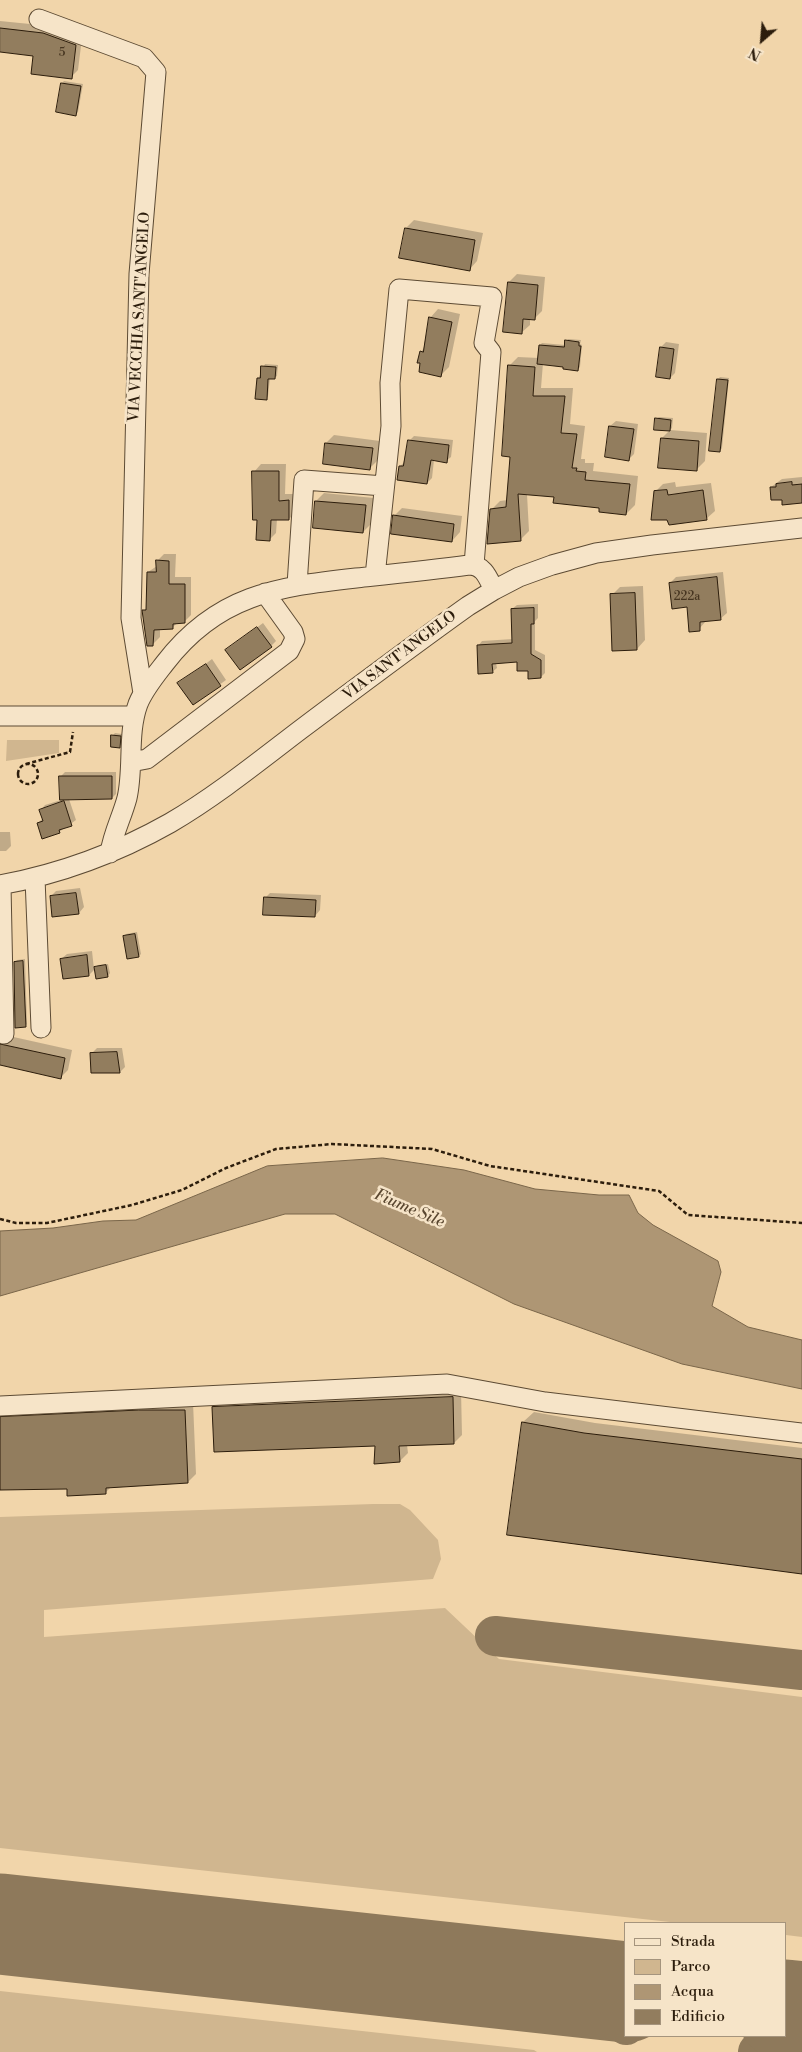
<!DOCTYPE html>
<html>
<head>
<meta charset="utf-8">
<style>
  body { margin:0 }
  #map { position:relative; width:802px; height:2052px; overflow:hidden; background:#f1d5aa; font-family:"Libre Bodoni",serif }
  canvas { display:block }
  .legend { position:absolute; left:624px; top:1922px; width:162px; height:115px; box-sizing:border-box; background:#f6e4c8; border:1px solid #a5947d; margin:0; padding:6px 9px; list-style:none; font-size:15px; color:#2c1d0c }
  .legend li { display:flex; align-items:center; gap:10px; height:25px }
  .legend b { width:25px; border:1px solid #a5947d }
  .north { position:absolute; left:737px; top:15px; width:50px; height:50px; -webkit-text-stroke:4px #f6e4c8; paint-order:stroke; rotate:207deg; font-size:14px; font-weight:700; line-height:20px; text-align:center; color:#2c1d0c }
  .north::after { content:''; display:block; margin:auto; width:18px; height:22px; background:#2c1d0c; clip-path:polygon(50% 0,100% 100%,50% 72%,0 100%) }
</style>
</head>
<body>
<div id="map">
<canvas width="802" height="2052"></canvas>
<ul class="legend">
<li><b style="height:6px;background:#f6e4c8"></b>Strada</li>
<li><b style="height:14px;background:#d0b68f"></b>Parco</li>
<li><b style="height:14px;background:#ae9674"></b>Acqua</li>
<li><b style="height:14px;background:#927d5e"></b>Edificio</li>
</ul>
<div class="north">N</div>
</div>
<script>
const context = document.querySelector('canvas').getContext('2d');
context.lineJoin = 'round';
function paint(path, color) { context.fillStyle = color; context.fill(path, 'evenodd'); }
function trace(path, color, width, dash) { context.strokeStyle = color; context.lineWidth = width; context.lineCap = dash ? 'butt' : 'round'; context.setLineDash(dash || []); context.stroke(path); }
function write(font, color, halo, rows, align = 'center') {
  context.font = font + ' "Libre Bodoni",serif'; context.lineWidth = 5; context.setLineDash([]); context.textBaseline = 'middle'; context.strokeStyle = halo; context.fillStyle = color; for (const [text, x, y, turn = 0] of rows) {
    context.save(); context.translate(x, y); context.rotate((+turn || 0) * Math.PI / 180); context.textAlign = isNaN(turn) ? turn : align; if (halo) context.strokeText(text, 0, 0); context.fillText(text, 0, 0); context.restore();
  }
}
paint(new Path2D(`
  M7,740H59V753L6,761Z
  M373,1504H400L410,1510L438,1540L441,1559L433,1579L44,1610V1637L445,1608L499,1659L802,1697V1937L786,1935V1923H679L0,1848V1517Z
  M0,1991L534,2050L537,2052H0Z`), '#d0b68f');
const water = new Path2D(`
  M383,1158L464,1170L535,1189L599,1195H629L638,1213L653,1225L718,1261L721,1272L712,1306L748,1327L802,1340V1389L682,1364L514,1304L335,1214H285L0,1296V1231L53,1228L103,1221L136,1220L267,1166Z`);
paint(water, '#ae9674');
trace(water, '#7a664a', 1);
paint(new Path2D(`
  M0,21L50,26L82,38L78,70L71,77L34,55L0,51Z
  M64,81L83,84L78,112L76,114L62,83Z
  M414,220L483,233L477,261L469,270L406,228Z
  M517,274L545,277L542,311L534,319L530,318V325L521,333L509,282Z
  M438,309L460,314L449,367L441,375L421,352L424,348L430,318Z
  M568,339L581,340L580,344L582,345L580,367L578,369L565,365L543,363L541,388H573L570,424L585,426L581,459H585V463H594L593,471L638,476L635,505L626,514L555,496L527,494L529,531L520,540L491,510L500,501L508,500L511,456L509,366L518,357L539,358L540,345L542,343L565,345Z
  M666,342L679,344L675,373L670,378L661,347Z
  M265,364L278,365L277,376L274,378H270L268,396L266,399L258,379Z
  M720,377L729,378L722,448L720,451L718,379Z
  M659,417L673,418L672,428L670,430L656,419Z
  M616,421L638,424L634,454L629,459L606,456L610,426Z
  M670,430L707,433L705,461L696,470L662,438Z
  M334,435L380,441L378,460L370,468L326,443Z
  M414,436L453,440L451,457L446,461L434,460L432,478L427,483L400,466L406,461L409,441Z
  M261,464H286L285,494H296V512L289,519H277L276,533L269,540L259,519L254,472Z
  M802,477V502L771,487L782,479Z
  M675,482L676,487L711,483L715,511L706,519L655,492L663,484Z
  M324,493L374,498L371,524L363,532L314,527L316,501Z
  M402,508L462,516L460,532L452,541L394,516Z
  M164,554H176L175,577H191V615L184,622H178L173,627L160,628V637L153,644L144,611L148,607V572L157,566V561Z
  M723,572L727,613L720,619L706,621L699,629L688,605L670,583L676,577Z
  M643,586L645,640L637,649L612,595L620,587Z
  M538,604V618L535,621V650L545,655V673L541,677L518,661L496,663L497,668L492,672L478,646L482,641L513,639L512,609L517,605Z
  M263,623L276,641L271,646L227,650Z
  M212,659L226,680L193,704L179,684Z
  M115,733L122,734V744L119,746L112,736Z
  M65,772H116V794L112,798L69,799L76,820L59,832L38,823L43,818L41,810L45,805L61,800L60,777Z
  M0,832H10L11,846L6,851H0Z
  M80,888L84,907L79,913L51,896L56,891Z
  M270,893L321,895L320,910L315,916L265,898Z
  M137,932L141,954L139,956L128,958L124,936L126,934Z
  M92,951L94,969L98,965L108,964L110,973L108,976L96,968L89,975L61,959L67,954Z
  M25,959L27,1024L25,1026L15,962L17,960Z
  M0,1034L72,1050L68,1070L60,1078L0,1064Z
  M97,1048H122L125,1067L120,1072L92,1053Z
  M461,1390L462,1435L454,1443L407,1445L408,1453L400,1461L376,1445L214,1407L222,1399Z
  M193,1402L196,1474L188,1482L112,1486L105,1493L68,1487L0,1488V1409Z
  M534,1412L595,1423L802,1448V1571L523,1422Z`), '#0003');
trace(new Path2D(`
  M495,1636L802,1670
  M564,1985C584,1993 616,2005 626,2025
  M758,2052L802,2039`), '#8e795b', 40);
trace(new Path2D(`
  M0,1924L626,1992
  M786,2010L802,2012`), '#8e795b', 101);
const building = new Path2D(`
  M0,28L43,33L76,45L72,79L31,74L33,56L0,52Z
  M61,83L81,86L76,116L56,112Z
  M405,228L475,240L470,271L399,258Z
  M508,282L538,285L535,320L523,319L522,334L503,332Z
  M429,317L452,322L441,377L419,372L420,363H417L420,351L423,352Z
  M565,340L579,342V346H581L578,371L563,369V367L537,364L539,345L564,347Z
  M660,347L674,349L670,379L656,377Z
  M508,365L535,367L533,396H565L561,433L577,434L572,468H577L576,471L586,472L585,480L630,484L626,515L599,512V508L553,503L554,497L518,494L521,541L487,544L490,509L506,507L510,457L502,456Z
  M261,366L276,367L275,379H268L267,400L255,399L257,378H260Z
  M717,379L728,380L720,452L709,451Z
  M655,418L671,420L670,431L654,430Z
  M609,426L634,429L629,461L605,457Z
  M661,438L699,441L697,471L658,468Z
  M408,440L449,445L447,463L431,460L427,484L397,480L399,466H403Z
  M325,443L373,448L370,470L323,464Z
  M252,471H279V501L289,500V520H271L270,541L256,540L257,520H253Z
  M792,482V485L802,484V503L782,505V500H771L770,487H776V484Z
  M667,490L668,495L703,490L707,520L669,525L667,520H651L654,491Z
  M315,501L366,505L363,533L313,528Z
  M393,515L454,524L452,542L391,534Z
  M156,560L169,561V584H185V623L173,624V629L154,630L153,646H147L142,610H146L147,572H156Z
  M717,577L721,620L700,622V631L689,632L687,607L672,609L669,583Z
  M635,593L637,650L612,651L610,594Z
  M534,608V624H531V654L541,660V678L528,679V671H517V662L492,664L493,673L478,674L477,645L512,643L511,609Z
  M257,627L272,647L240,670L225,650Z
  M206,664L221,686L193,705L177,683Z
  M111,735L121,736L120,748L111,747Z
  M59,776H112V799L60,800Z
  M64,801L72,826L59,830L60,833L42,839L37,823L43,821L39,810Z
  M76,893L79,914L52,917L50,896Z
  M264,897L316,900L315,917L263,915Z
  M135,934L139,957L127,959L123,936Z
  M87,955L89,976L63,979L60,959Z
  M23,961L26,1027L15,1028L14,962Z
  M106,965L108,977L96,979L94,967Z
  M0,1044L65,1058L61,1079L0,1065Z
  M117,1052L120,1073H91L90,1053Z
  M453,1397L454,1444L399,1446L400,1462L374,1464L375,1446L214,1452L212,1407Z
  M139,1410H185L188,1483L106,1488V1494L67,1496V1489L0,1490V1417Z
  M522,1422L584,1433L802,1459V1574L507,1535Z`);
paint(building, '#927d5e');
trace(building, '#2c1d0c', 1);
const minor = new Path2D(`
  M39,19L144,58L156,72L139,274L131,618L143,693
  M375,576L391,426L390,383L399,289L492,297L484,343L491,352L474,565
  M297,585L304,480L384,486
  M0,716H134
  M131,762L147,759L289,651L295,639L293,632L265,593
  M110,853C113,833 122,817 127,798C134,768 127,734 138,704C144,689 155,676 165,663C217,595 276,587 356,578C393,574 431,570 469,565C484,565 488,578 494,590
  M35,878L41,1028
  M0,885C60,874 117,853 170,823C216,796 258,762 300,730C356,688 412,646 468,606L494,590L519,577L552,565L596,553L652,545L802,528
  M1,885L4,1034
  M0,1406L447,1384L545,1402L802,1433`);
trace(minor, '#5d4b34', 21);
trace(new Path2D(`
  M18 774a10 10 0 1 1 20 0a10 10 0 1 1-20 0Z
  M26,764L70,752L73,732
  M0,1219L16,1223H47L132,1205L182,1190L226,1168L276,1149L332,1144L432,1149L490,1166L659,1191L688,1215L802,1223`), '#2c1d0c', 2.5, [4, 2.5]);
trace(minor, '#f6e4c8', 19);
write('12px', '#463520', null, [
  ["5",62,53],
  ["222a",687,597]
]);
write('15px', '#2c1d0c', '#f6e4c8', [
  ["VIA VECCHIA SANT'ANGELO",140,317,-87],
  ["VIA SANT'ANGELO",400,656,-37]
]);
write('italic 16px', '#5a4730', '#f6e4c8', [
  ["Fiume Sile",409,1209,23]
]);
</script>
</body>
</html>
